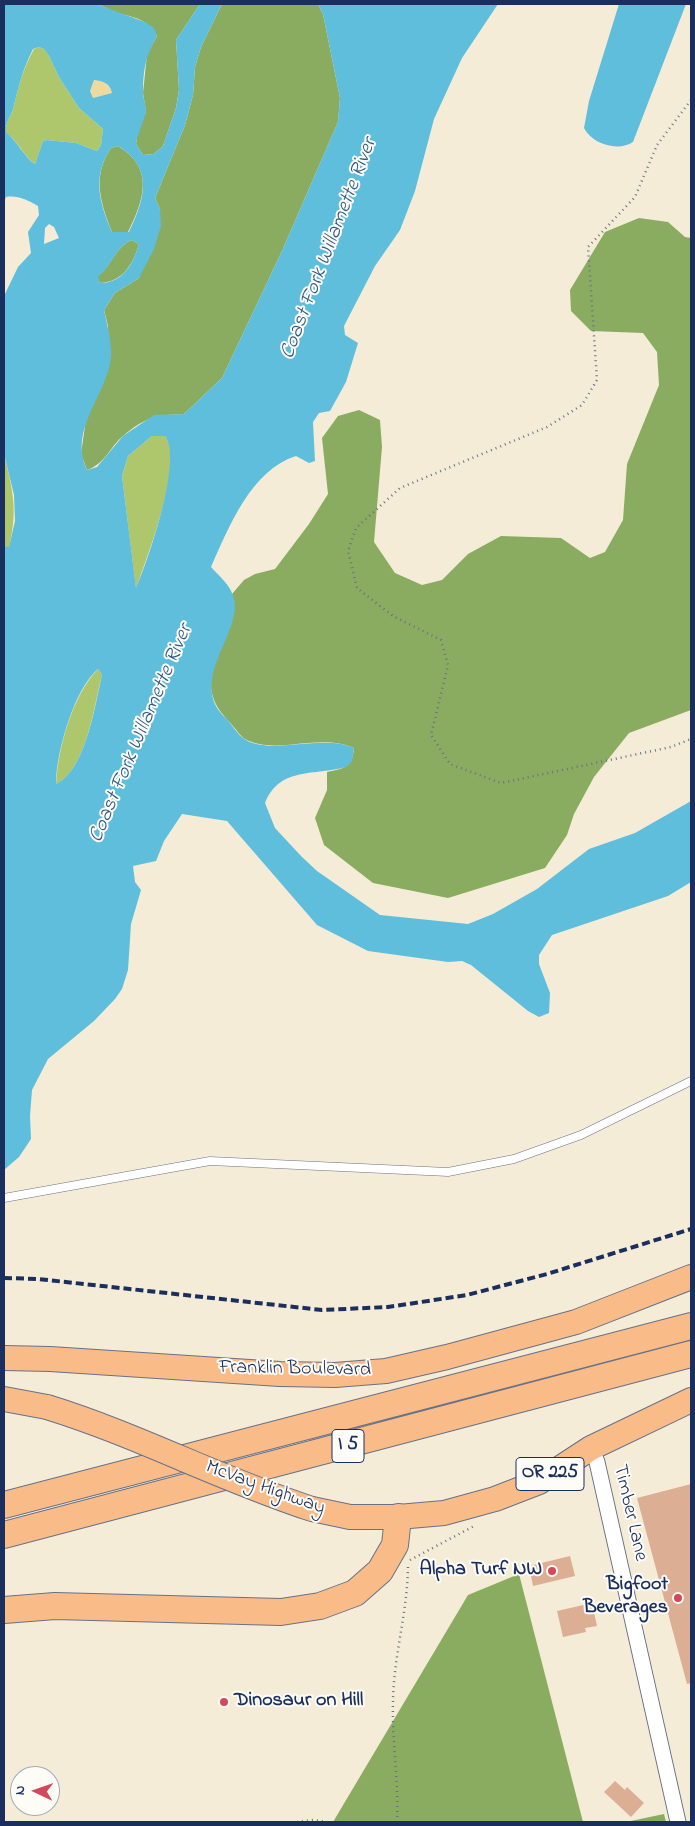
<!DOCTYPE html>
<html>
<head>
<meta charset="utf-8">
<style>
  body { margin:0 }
  #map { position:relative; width:695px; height:1826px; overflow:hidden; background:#f4ecd7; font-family:"Indie Flower",sans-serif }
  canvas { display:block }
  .frame { position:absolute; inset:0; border:5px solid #1b2f5e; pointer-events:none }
  .north { position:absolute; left:10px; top:1766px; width:50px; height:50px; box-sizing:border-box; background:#fdfcf7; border:1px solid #a3aaba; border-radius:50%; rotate:273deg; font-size:14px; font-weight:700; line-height:20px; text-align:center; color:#1b2f5e }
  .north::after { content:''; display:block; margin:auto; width:18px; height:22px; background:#d1495b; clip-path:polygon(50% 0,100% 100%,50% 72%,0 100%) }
</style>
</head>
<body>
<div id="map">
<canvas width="695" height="1826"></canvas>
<div class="frame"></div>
<div class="north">N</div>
</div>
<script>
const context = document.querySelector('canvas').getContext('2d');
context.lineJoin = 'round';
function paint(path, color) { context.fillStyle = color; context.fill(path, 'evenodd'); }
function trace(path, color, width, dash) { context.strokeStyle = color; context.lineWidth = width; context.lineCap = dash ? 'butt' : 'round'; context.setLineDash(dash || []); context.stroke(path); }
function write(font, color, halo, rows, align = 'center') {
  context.font = font + ' "Indie Flower",sans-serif'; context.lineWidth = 4; context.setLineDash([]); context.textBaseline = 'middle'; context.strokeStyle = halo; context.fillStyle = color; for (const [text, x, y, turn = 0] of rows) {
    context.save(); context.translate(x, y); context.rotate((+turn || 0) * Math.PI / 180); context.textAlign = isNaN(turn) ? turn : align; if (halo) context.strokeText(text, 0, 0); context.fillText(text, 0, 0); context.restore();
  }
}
paint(new Path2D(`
  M39,47L44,49L49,56L59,77L79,108L103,129L101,145L97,151L76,143L47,140L43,141L35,164C25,157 17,141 6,132C5,123 10,118 13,109C19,86 22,71 34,49Z
  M152,436H165C185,462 146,559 136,589L122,476L128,456Z
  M4,454C13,492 18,509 9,548L4,546Z
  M98,669L102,675C94,705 87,769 56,784C58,748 72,696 98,669Z`), '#aec76c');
paint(new Path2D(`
  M96,4H200L176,40L179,90L176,108L163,146L154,154L143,155L136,144L138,129L146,112L143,93L147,54L157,36C150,20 133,17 118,13C111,11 104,6 96,4Z
  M222,4H318L323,14L340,98L338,122L282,251L222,378L184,414C157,415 145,417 123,436C110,447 105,464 87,470L81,454L86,419L103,383L108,326L104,310L115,293L139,278L160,209L155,198L185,125L193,95L195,67L201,47Z
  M118,146C155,168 144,200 128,232H112C100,202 92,176 111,148Z
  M639,218L668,222L685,237L691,238V710L629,733L594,777L574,814L567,835L545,868L448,898L373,883L324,845L315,818L327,790V772C345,768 352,768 354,748C319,732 276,756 245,739C240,736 236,729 232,725C225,717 218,710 214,700C200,664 241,630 232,594L244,580L255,574L275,569L309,524L328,494L322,438L338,416L359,410L380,420L382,447L374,542L395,573L422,585L442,580L468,554L501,536L561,538L590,558L605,552L623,520L627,464L659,385L657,352L643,333L591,331L571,311L570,290L605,232Z
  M131,240L139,244C133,264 123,282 100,283L97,277C112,266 114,249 131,240Z
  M519,1574L583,1822H333L468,1595Z
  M664,1814L666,1822H626Z`), '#8aac60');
paint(new Path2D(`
  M94,80C103,81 110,83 112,93L93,98L90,91Z`), '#eeda9e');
paint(new Path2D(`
  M4,4H96L145,22L154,28L157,36C146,55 143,69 143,92C143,98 146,105 146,111C146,116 137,135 136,144L143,155L154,154L163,146L176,108L179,90L176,40L200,4H222L201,47L195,67L193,95L185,125L155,198L160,209L161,226L154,249L139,278L115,293L104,310C107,325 114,348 110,364C102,400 69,432 87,470L97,467L123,436L154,415L184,414L222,378L282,251L338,122L340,98L323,14L318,4H498L462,58L434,119L415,191L400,230L375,266L344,326L345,335L358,343L346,382L330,411L319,413L313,422L315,461L309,463L296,456C251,470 229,527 211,567C218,575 228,583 232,593C247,626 197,667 216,706C219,712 226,718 230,723C234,728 238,734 243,738C267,757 321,733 354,748L352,761L346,767C315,776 280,766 265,803L275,828L301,856L317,871L380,915L468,924L493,914L537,889L589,849L635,833L691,801V882L668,896L552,935L539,955V964L550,993L549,1013L539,1017L528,1011L471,965L462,961L448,962L368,951L317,925L227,821L182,814L164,841L156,861L133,866L135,882L141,890L131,924L128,970L122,989L115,999L94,1021L48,1059L32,1090L30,1116L31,1139L19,1157L4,1170V546L9,547L15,521L14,495L4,454V296L18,267L31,253L28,232L39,215L38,206C27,200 18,195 6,197L4,202ZM39,47L44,49L49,56L59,77L79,108L103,129L101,145L97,151L76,143L47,140L43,141L35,164C25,158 17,141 6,132C5,123 10,118 13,109C19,86 22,71 33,49ZM94,80C103,81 110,83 112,93L93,98L90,91ZM118,146C155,168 144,201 129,232H112C99,202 92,176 111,148ZM49,224L54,227L59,238L44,244L45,228ZM131,240L139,244C133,264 123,283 100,283L98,277C112,266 114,249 131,240ZM152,436H165C183,459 148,561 136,588L122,476L128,456ZM98,669L102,675C95,705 86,770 56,784C56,753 74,689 98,669Z
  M619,4H686L633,142C618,152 592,144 584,128L589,101Z`), '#5ebedc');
paint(new Path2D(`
  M691,1484V1683L687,1684L637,1498Z
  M570,1556L575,1576L533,1586L529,1566Z
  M592,1603L597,1626L585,1628L586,1632L563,1637L557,1611Z
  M615,1781L625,1790L627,1787L644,1803L631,1817L604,1792Z`), '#dcaf95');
const service = new Path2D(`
  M4,1198L210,1161L448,1172L514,1159L581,1135L691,1081`);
const minor = new Path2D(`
  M591,1448L597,1462L678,1822`);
const primary = new Path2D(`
  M4,1358L50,1359L280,1374L335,1375L386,1371L447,1357L576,1322L691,1277
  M4,1399L47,1407
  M312,1509L350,1517H398L444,1513L495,1499L539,1482L591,1448L691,1400`);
const motorway = new Path2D(`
  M4,1505L691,1326
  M4,1535L691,1354
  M4,1610L55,1606L281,1612L320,1606L355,1593L380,1571L395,1545L398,1517`);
trace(service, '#677188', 9);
trace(minor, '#677188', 17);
trace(primary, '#677188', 26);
trace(motorway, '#677188', 28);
trace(new Path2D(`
  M691,100L657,145L635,197L588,247L597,380L582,405L547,427L400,488L356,528L348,551L357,588L393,616L441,640L448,665L431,735L450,764L501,783L671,747L691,739
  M410,1560L476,1525
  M297,1822L313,1820L326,1822
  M397,1822C399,1783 392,1743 393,1704C393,1657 408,1612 408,1564`), '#677188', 2.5, [1, 4]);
trace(service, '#fff', 8);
trace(minor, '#fff', 15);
trace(primary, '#f9bc89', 24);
trace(motorway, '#f9bc89', 26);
trace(new Path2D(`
  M4,1278L38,1279L322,1310L388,1307L467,1295L547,1274L691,1229`), '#1b2f5e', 4, [8, 4]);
const primaryBridge = new Path2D(`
  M47,1407C138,1435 222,1480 312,1509`);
trace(primaryBridge, '#677188', 26, []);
trace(primaryBridge, '#f9bc89', 24);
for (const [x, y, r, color] of [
  [552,1571,5,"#d1495b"],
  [678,1598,5,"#d1495b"],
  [224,1702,5,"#d1495b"]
]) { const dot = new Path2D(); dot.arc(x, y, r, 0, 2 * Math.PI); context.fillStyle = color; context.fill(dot); trace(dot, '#fdfcf7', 2); }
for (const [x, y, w] of [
  [348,1446,32],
  [550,1474,68]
]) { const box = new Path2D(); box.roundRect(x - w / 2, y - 16.5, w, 33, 4); context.fillStyle = '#fdfcf7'; context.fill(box); trace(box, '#1b2f5e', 1); }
write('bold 19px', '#1b2f5e', null, [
  ["I 5",348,1446],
  ["OR 225",550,1474]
]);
write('20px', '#1b2f5e', '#fdfcf7', [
  ["Franklin Boulevard",295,1370,1],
  ["McVay Highway",265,1489,20],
  ["Timber Lane",629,1513,77]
]);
write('bold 20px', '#1b2f5e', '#fdfcf7', [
  ["Alpha Turf NW",542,1571],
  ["Bigfoot",668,1586],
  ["Beverages",668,1609],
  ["Dinosaur on Hill",234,1702,"left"]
], 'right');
write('italic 21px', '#2f5a84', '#fdfcf7', [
  ["Coast Fork Willamette River",330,249,-69],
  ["Coast Fork Willamette River",142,734,-67]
]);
</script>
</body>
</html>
